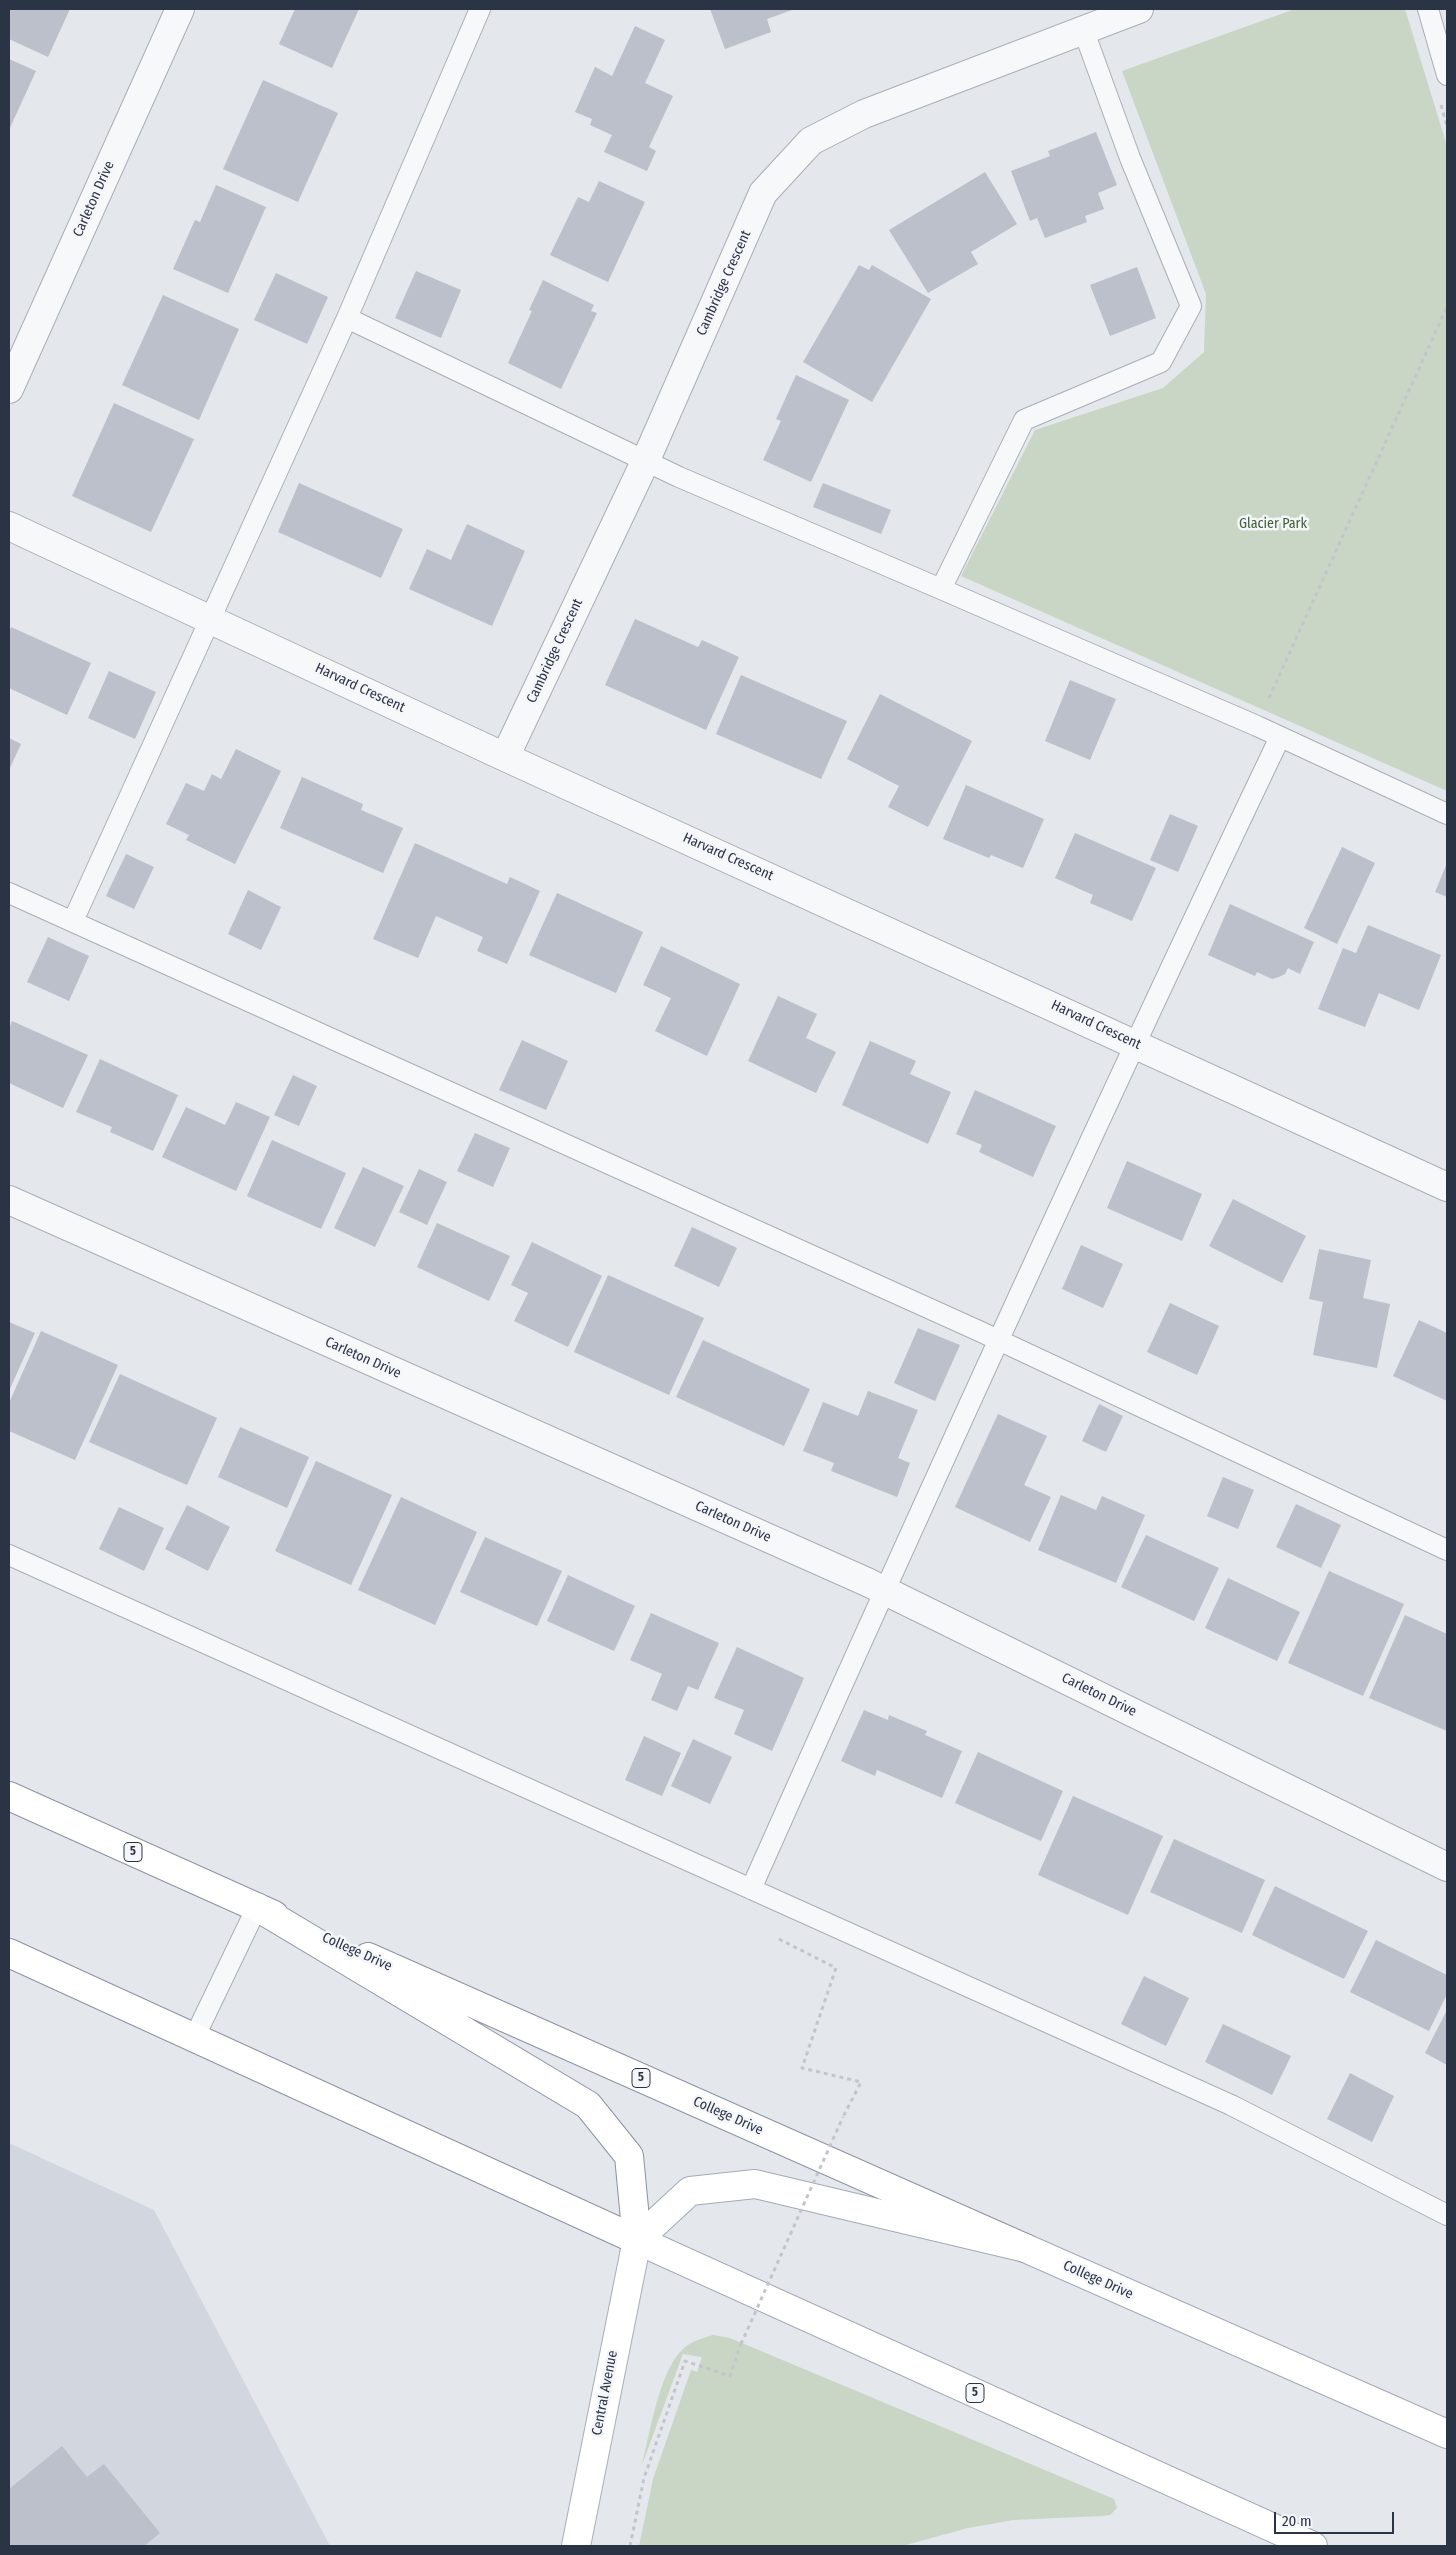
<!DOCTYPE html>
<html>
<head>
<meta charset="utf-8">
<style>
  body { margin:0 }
  #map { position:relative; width:1456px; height:2555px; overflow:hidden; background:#e4e7ec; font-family:"Fira Sans Condensed",sans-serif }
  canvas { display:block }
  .frame { position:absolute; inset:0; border:10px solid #2b3445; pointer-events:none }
  .scale { position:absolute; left:1274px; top:2512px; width:120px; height:22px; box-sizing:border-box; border:2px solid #2b3445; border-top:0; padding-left:6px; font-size:15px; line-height:18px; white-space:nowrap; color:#2b3445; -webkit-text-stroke:4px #f4f6f9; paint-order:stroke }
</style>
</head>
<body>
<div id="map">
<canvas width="1456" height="2555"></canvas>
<div class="frame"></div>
<div class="scale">20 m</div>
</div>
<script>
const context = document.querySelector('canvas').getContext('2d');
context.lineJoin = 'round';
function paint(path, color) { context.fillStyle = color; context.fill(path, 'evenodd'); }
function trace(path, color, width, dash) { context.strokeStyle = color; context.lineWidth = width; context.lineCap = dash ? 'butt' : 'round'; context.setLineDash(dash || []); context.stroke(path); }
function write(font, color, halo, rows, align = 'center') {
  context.font = font + ' "Fira Sans Condensed",sans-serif'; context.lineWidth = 5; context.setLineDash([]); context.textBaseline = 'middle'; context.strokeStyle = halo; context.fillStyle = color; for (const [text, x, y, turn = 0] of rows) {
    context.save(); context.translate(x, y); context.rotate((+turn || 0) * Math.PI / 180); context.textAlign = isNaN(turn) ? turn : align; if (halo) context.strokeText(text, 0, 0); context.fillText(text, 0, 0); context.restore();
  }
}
paint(new Path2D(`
  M9,2143L154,2210L330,2546H9Z`), '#d2d6de');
paint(new Path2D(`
  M1295,9H1405L1447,146V791L961,576L1035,430L1163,388L1204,352L1206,294L1122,71Z
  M713,2335L730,2338L1114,2499L1117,2508L1110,2515L1102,2516L1013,2520L968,2528L902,2546H639L653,2479L691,2370L697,2372L702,2357L683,2354L642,2465C650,2434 660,2363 688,2345C696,2340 705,2337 713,2335Z`), '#c9d6c5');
paint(new Path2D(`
  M9,9H70L48,57L9,39Z
  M295,9H359L332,68L279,44Z
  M710,9H795L767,19L771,32L725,49Z
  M635,26L665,40L645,83L673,96L649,147L656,151L647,171L604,152L612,135L590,125L592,119L575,112L595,67L612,76Z
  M9,59L36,71L9,130Z
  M263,80L338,113L298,202L223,169Z
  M1096,132L1117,185L1098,193L1104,209L1085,216L1087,222L1045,238L1037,218L1030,221L1011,171L1050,156L1048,151Z
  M985,172L1017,224L971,252L978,264L928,293L889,230Z
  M599,181L645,202L608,282L550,255L578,197L589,202Z
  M216,185L266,207L228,293L173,269L195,220L200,222Z
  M859,265L869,270L872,265L931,299L872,402L803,362Z
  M1137,267L1156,318L1110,336L1090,285Z
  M416,271L461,290L441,338L395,318Z
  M276,273L328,297L307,344L254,320Z
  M543,280L594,305L591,311L597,313L561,389L508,363L532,311L529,310Z
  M163,295L239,329L199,420L122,385Z
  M796,375L849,400L811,482L763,460L781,421L776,419Z
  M114,403L194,439L151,532L72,496Z
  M299,483L403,529L381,578L278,532Z
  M823,483L891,510L881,534L813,507Z
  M467,524L525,551L492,626L409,589L427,549L451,560Z
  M635,619L698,647L702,640L739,657L706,730L605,685Z
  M11,627L91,663L67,715L9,688V633Z
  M109,671L156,692L135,739L88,718Z
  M741,675L847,721L821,779L716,734Z
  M1070,680L1116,699L1090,760L1045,741Z
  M880,694L972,741L928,827L888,807L899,786L847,759Z
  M9,738L21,744L9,770Z
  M236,749L281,771L235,864L186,840L189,835L166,824L186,783L204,791L212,774L221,779Z
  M302,777L363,804L361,810L403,828L383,873L280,828Z
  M966,785L1044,819L1023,868L991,855L989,858L943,839Z
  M1170,814L1198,826L1178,872L1150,860Z
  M1075,833L1156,868L1132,921L1090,903L1093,895L1055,878Z
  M415,843L507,884L510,877L540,891L507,964L477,951L483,937L436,916L418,958L373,939Z
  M1342,847L1375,863L1337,944L1304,928Z
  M126,854L154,867L134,909L106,896Z
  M1447,863V897L1435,892Z
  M248,890L281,907L261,950L228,934Z
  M557,893L643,932L616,993L529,955Z
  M1230,904L1314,942L1300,974L1288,968L1285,974L1279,977L1272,979L1257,972L1255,976L1208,955Z
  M1368,925L1441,955L1419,1010L1379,993L1365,1027L1318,1009L1343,948L1356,953Z
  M48,937L89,956L69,1001L27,982Z
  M661,946L740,984L707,1056L655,1031L671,998L643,985Z
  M778,996L817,1014L806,1038L836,1052L816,1093L748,1061Z
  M12,1021L88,1055L63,1108L9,1083V1029Z
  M522,1040L568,1061L546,1110L499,1090Z
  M870,1041L916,1061L910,1074L951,1092L928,1144L842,1105Z
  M100,1059L178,1095L153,1151L110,1132L112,1127L76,1112Z
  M293,1075L317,1086L299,1126L274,1115Z
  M975,1090L1056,1126L1033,1177L979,1152L982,1145L956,1134Z
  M236,1102L270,1117L236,1191L162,1157L186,1107L225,1125Z
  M475,1133L510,1148L493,1187L457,1171Z
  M272,1140L346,1173L321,1229L247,1196Z
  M1127,1161L1202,1194L1182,1241L1107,1208Z
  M363,1167L404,1186L375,1247L334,1228Z
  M419,1169L447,1182L427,1225L399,1212Z
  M1233,1199L1306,1236L1282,1283L1209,1246Z
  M437,1223L510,1256L489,1301L417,1267Z
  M692,1227L737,1248L719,1287L674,1266Z
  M532,1242L602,1276L568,1347L514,1321L528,1293L511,1285Z
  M1081,1245L1123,1264L1103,1308L1062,1289Z
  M1319,1249L1371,1260L1363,1298L1390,1304L1377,1368L1313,1355L1323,1302L1309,1299Z
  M608,1275L704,1318L669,1395L574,1352Z
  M1170,1303L1219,1326L1197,1375L1147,1352Z
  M1419,1320L1447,1333V1401L1393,1376Z
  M9,1322L35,1333L9,1391Z
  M918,1328L960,1345L935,1401L894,1383Z
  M41,1331L118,1365L75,1460L9,1431V1403Z
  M703,1340L810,1389L784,1446L676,1397Z
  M120,1374L217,1418L187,1485L89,1442Z
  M868,1391L918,1410L898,1458L910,1463L897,1497L831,1471L834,1463L803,1451L823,1402L858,1416Z
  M1099,1404L1123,1416L1106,1452L1082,1441Z
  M998,1414L1047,1436L1024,1485L1051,1497L1030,1542L955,1507Z
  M240,1427L309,1457L287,1508L218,1477Z
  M316,1461L392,1495L351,1585L275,1551Z
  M1223,1477L1254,1490L1238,1529L1207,1516Z
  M1061,1495L1096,1510L1102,1496L1145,1515L1116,1583L1038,1550Z
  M401,1497L477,1532L435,1625L358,1590Z
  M1296,1504L1341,1525L1321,1568L1276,1547Z
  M187,1505L230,1527L208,1571L165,1549Z
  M119,1507L164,1528L144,1571L99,1549Z
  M1146,1535L1219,1568L1194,1621L1121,1587Z
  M485,1537L562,1571L537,1626L460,1592Z
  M1329,1571L1404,1604L1363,1696L1288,1663Z
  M568,1575L635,1606L614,1651L547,1621Z
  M1228,1578L1300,1612L1277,1661L1205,1628Z
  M651,1613L719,1643L698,1690L688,1686L677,1711L651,1700L662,1674L630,1660Z
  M1405,1615L1447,1634V1731L1369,1698Z
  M737,1647L804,1678L772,1751L734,1734L744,1710L714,1698Z
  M864,1710L888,1720L889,1715L927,1731L925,1735L962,1751L942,1798L877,1770L875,1776L841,1761Z
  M644,1736L681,1753L662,1796L625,1780Z
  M693,1739L732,1757L710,1804L671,1786Z
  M978,1752L1063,1791L1041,1841L955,1803Z
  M1073,1796L1163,1836L1128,1915L1038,1875Z
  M1174,1839L1265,1880L1242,1933L1150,1892Z
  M1275,1886L1368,1931L1344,1979L1252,1935Z
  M1376,1940L1447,1975V1994L1429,2031L1350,1992Z
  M1144,1976L1189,1998L1166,2046L1121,2024Z
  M1447,2010V2065L1425,2053Z
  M1223,2024L1291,2056L1272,2095L1205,2062Z
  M1350,2073L1394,2096L1372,2142L1327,2119Z
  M62,2446L87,2477L104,2464L160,2533L144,2546H9V2489Z`), '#bbc0ca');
const lane = new Path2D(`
  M1428,9L1447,75
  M1083,29L1130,158L1191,306L1161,362L1024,420L941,589L1257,726L1447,814
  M347,318L679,477L941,589
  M9,893L979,1331L1447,1550
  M73,921L347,318L480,9
  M9,1555L1231,2105L1447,2215
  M751,1889C923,1503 1098,1118 1280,737
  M195,2036L257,1907`);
const street = new Path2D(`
  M9,389L180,9
  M9,526L505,757L1447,1187
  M505,757L645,462L763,193L811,141L864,114L1139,9
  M9,1200L867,1582L1447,1867`);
const secondary = new Path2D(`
  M576,2546L637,2240`);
const primary = new Path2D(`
  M1313,2546L637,2240L690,2191L755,2184L1025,2248L1447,2434`);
const highway = new Path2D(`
  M9,1796L274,1915
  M9,1953L637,2240L629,2156L588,2105L257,1907
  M368,1957L1025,2248`);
trace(lane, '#a9aeb7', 22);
trace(street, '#a9aeb7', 30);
trace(secondary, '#a9aeb7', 30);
trace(primary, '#a3abb8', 30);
trace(highway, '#8b94a3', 30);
trace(new Path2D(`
  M1441,105L1447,126
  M1269,698L1447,307
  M779,1939L836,1968L802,2068L861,2082L843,2117
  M630,2546L644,2478L685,2361L730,2376L741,2344`), '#c2c5cb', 3, [4, 4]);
trace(lane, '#f7f8fa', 20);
trace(street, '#f7f8fa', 28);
trace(secondary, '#fff', 28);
trace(primary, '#fff', 28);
trace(highway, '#fff', 28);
trace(new Path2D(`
  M741,2344L843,2117`), '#c2c5cb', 3, [4, 4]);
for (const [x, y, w] of [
  [133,1852,18],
  [641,2078,18],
  [975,2393,18]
]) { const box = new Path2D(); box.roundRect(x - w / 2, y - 9.5, w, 19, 4); context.fillStyle = '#f4f6f9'; context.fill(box); trace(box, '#2b3445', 1); }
write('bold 12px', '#2b3445', null, [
  ["5",133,1852],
  ["5",641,2078],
  ["5",975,2393]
]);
write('14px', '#2b3445', '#f4f6f9', [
  ["Carleton Drive",94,199,-66],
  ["Cambridge Crescent",724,283,-66],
  ["Cambridge Crescent",555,651,-65],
  ["Harvard Crescent",360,688,25],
  ["Harvard Crescent",728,857,24],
  ["Harvard Crescent",1096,1025,25],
  ["Carleton Drive",363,1358,24],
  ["Carleton Drive",733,1522,24],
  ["Carleton Drive",1099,1695,26],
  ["College Drive",357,1952,24],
  ["College Drive",728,2116,24],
  ["College Drive",1098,2280,24],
  ["Central Avenue",605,2393,-79]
]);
write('14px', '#3f6138', '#f4f6f9', [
  ["Glacier Park",1273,524]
]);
</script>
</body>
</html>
